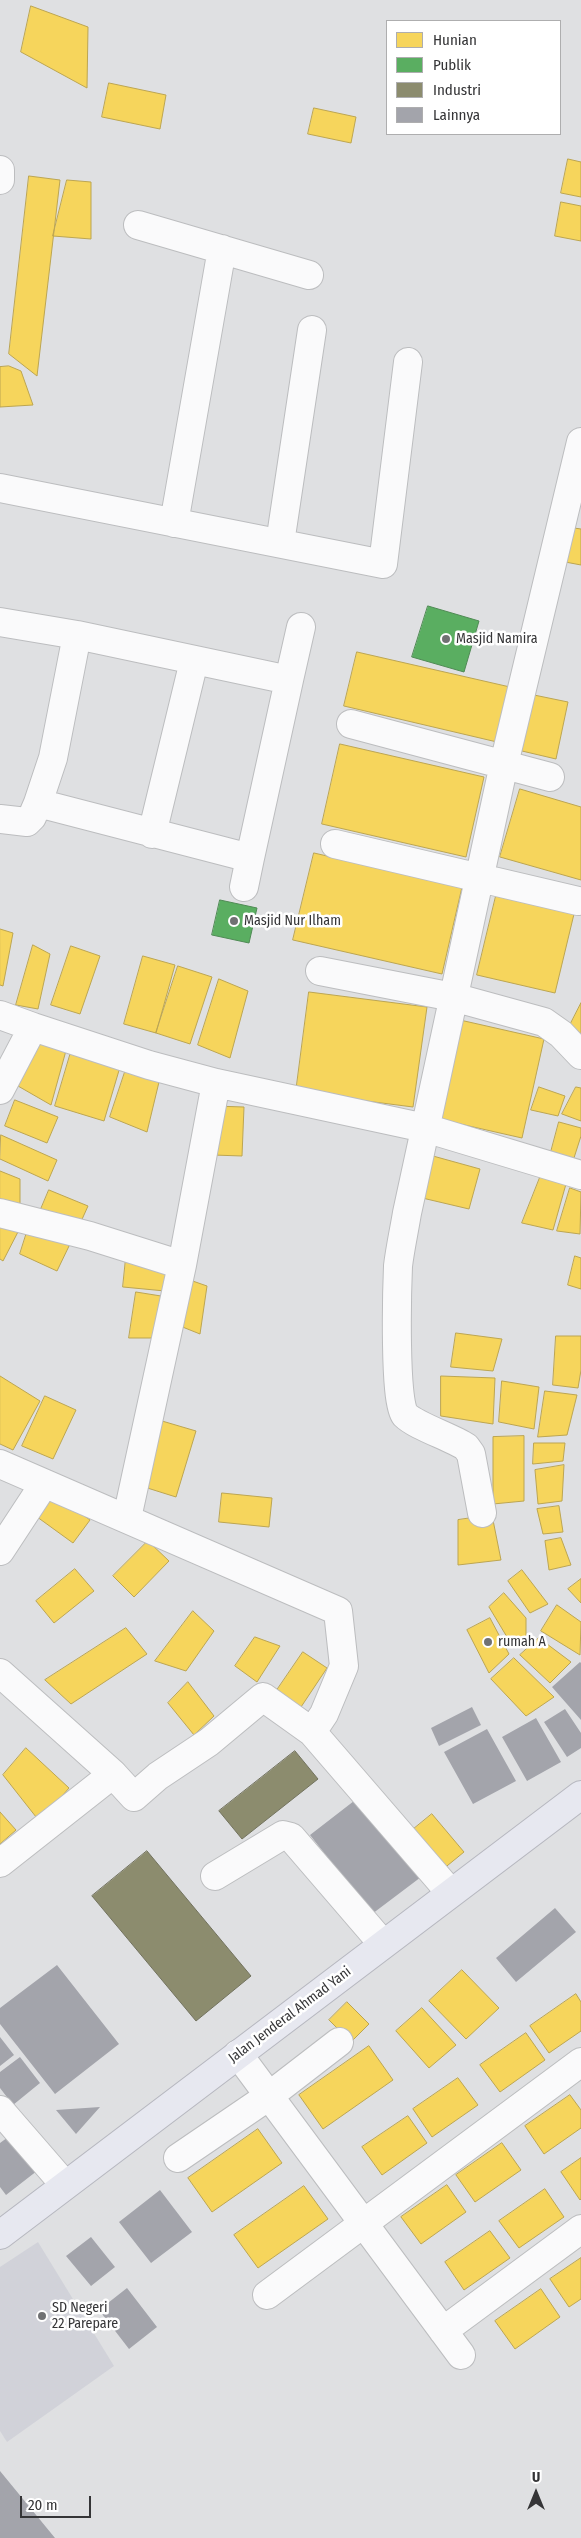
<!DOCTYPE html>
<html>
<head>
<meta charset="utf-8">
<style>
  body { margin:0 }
  #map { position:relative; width:581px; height:2538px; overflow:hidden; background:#dfe0e2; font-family:"Fira Sans Condensed",sans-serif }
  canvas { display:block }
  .legend { position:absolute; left:386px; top:20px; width:175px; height:115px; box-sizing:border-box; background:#fff; border:1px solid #aeaeaf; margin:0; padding:6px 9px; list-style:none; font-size:15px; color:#353537 }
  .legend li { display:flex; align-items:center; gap:10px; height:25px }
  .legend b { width:25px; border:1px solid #aeaeaf }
  .north { position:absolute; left:511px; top:2468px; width:50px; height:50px; -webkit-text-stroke:4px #fff; paint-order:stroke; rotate:0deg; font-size:14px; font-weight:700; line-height:20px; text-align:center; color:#353537 }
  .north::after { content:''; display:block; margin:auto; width:18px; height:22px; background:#353537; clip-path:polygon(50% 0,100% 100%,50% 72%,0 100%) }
  .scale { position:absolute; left:20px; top:2496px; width:71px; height:22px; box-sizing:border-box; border:2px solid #353537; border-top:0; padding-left:6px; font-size:15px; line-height:18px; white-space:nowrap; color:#353537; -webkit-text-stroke:4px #fff; paint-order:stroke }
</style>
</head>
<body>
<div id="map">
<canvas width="581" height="2538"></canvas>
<ul class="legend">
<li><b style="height:14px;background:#f6d55c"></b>Hunian</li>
<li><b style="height:14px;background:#5aae61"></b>Publik</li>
<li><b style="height:14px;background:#8c8c6e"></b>Industri</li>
<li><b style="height:14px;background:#a3a4ab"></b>Lainnya</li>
</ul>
<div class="north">U</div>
<div class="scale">20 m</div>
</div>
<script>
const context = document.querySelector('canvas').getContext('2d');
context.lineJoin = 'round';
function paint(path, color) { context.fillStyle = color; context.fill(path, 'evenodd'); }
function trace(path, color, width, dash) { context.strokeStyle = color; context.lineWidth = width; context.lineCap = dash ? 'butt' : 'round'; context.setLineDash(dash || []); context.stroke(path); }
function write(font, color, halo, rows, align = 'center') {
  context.font = font + ' "Fira Sans Condensed",sans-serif'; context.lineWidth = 5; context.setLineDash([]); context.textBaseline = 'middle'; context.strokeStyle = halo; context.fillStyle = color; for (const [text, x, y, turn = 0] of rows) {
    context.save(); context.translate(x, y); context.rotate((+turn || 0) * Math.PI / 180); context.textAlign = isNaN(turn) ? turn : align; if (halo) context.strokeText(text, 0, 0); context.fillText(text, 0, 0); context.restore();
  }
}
paint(new Path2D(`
  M38,2242L114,2366L7,2442L0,2431V2267Z`), '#d1d2d9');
const homes = new Path2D(`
  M31,6L88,27L87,88L21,52Z
  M109,83L166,95L160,129L102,117Z
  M314,108L356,117L351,143L308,134Z
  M568,159L581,162V197L561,193Z
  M29,176L60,180L37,376L9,354Z
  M67,180L91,182V239L53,236Z
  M561,202L581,206V241L555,236Z
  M9,366L21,371L33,405L0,407V367Z
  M567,527L581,529V565L560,561Z
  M357,652L510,687L497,742L344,706Z
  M534,695L568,702L556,759L522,751Z
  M340,744L484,777L466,857L322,824Z
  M520,789L581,807V880L500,857Z
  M314,853L462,887L442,974L293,940Z
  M496,896L574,914L555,993L477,975Z
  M0,929L13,933L3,986L0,985Z
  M33,945L50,954L38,1009L16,1005Z
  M71,946L100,956L80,1014L51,1005Z
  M143,956L175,965L156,1033L124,1024Z
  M178,966L212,977L190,1044L156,1033Z
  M219,979L248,991L230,1058L198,1045Z
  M309,992L427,1007L413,1107L296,1092Z
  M581,1003V1035L568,1029Z
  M460,1020L544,1039L522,1138L438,1119Z
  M35,1036L67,1047L51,1105L18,1086Z
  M71,1052L120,1067L104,1121L55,1106Z
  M126,1069L159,1082L147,1132L110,1117Z
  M539,1087L565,1096L558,1116L531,1110Z
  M576,1087L581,1088V1121L562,1114Z
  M15,1100L58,1117L47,1143L5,1126Z
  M214,1106L244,1107L242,1156L213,1155Z
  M559,1122L581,1128V1136L573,1161L551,1152Z
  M1,1135L57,1160L48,1181L0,1159Z
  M433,1156L480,1169L469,1209L418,1197Z
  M0,1171L20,1179V1211L0,1203Z
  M541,1175L566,1184L553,1230L522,1223Z
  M570,1188L581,1192L580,1234L557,1231Z
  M49,1190L88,1206L79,1226L41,1209Z
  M0,1223L20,1228L3,1261L0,1259Z
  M27,1232L70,1244L57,1271L20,1254Z
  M575,1256L581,1258V1289L568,1285Z
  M126,1258L168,1262L165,1291L123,1287Z
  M184,1278L207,1286L200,1334L175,1324Z
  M136,1292L161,1296L158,1338H129Z
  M456,1333L502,1339L493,1371L451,1367Z
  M556,1336H581V1370L578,1388L553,1385Z
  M0,1376L40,1401L13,1450L0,1444Z
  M441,1376L495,1378L493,1424L441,1416Z
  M502,1381L539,1387L534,1429L499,1422Z
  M545,1391L577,1395L567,1435L538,1437Z
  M45,1396L76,1410L53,1459L22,1446Z
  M162,1421L196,1431L176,1497L141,1486Z
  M524,1436V1501L493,1504V1437Z
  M534,1443H565L563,1461L533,1464Z
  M564,1465L562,1501L538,1504L535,1470Z
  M50,1491L90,1520L73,1543L33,1514Z
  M222,1493L272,1498L269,1527L219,1522Z
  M559,1506L563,1532L543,1534L537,1509Z
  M492,1515L501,1560L458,1565V1520Z
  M561,1538L571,1565L549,1570L545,1541Z
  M148,1541L169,1561L134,1597L113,1576Z
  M75,1569L94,1591L54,1623L36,1601Z
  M522,1570L548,1604L530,1613L508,1581Z
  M581,1579V1603L568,1589Z
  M504,1593L526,1618V1637L510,1642L489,1607Z
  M557,1605L581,1622L580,1655L541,1631Z
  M193,1611L214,1631L186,1671L155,1661Z
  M490,1618L509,1654L489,1673L467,1630Z
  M126,1628L147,1654L71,1704L45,1680Z
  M255,1637L280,1646L257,1682L235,1666Z
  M539,1638L571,1662L550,1683L520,1655Z
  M303,1652L327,1668L299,1710L275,1693Z
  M514,1658L554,1697L526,1716L491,1679Z
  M188,1682L214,1716L194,1735L168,1703Z
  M26,1748L69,1788L40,1822L3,1775Z
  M0,1812L16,1830L0,1844Z
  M432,1814L464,1852L442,1870L410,1832Z
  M462,1970L499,2008L466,2039L429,2001Z
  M576,1994L581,2002V2031L549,2053L530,2026Z
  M347,2002L369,2024L351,2042L329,2020Z
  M422,2008L456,2045L429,2068L396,2031Z
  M526,2033L545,2060L500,2092L480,2065Z
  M369,2046L393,2080L323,2129L299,2095Z
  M458,2078L478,2105L432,2137L413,2109Z
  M570,2095L581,2110V2128L544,2154L525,2126Z
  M408,2116L427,2143L382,2175L362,2147Z
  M258,2129L282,2163L212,2212L188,2178Z
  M502,2143L521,2170L475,2202L456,2175Z
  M581,2158V2199L580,2200L561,2172Z
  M447,2185L466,2212L421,2244L401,2217Z
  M304,2186L328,2219L258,2268L234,2235Z
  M545,2189L564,2217L519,2248L499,2221Z
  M490,2231L510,2258L464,2290L445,2262Z
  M581,2258V2299L569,2307L550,2279Z
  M541,2289L560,2317L515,2349L495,2321Z`);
paint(homes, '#f6d55c');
trace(homes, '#bca551', 1);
const public = new Path2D(`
  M428,606L479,621L464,672L412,657Z
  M220,900L257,908L249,943L212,935Z`);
paint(public, '#5aae61');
trace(public, '#4f8a54', 1);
const industry = new Path2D(`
  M295,1751L318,1779L242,1839L219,1811Z
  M147,1851L251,1976L196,2021L92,1896Z`);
paint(industry, '#8c8c6e');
trace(industry, '#72725e', 1);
paint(new Path2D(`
  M580,1662L581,1663V1720L552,1687Z
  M472,1707L481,1725L439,1746L431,1728Z
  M565,1709L581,1733V1748L567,1757L544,1722Z
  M536,1718L561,1762L527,1781L502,1737Z
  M487,1729L516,1781L473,1804L444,1752Z
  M363,1794L425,1874L372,1914L310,1835Z
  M555,1908L576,1932L516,1982L496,1958Z
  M57,1965L119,2044L55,2094L0,2024V2008Z
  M0,2037L14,2055L0,2066Z
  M20,2057L40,2083L13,2105L0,2088V2072Z
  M100,2107L76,2134L56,2110Z
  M15,2132L42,2167L6,2195L0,2187V2143Z
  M160,2190L192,2232L151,2263L119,2222Z
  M91,2237L115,2267L91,2286L66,2256Z
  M127,2288L157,2327L129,2349L99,2310Z
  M0,2471L55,2538H0Z`), '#a3a4ab');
const minor = new Path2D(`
  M0,170V180
  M138,225L309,275
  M0,488L383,564L408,362
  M174,523L222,249
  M280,543L312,330
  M0,622L77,635L289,680L250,858
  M289,680L301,627
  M351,724L550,777
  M38,803L53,758L77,635
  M0,819L27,822L32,817L38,803L250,858L244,887
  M152,834L194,661
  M335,844L578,901
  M320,971L453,997L544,1022L561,1034L581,1055
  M0,1015L33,1027L0,1090
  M33,1027L149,1065L216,1083L425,1128L581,1175
  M0,1213L90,1236L182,1265L216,1083
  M0,1464L338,1611L344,1666L324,1714L312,1732
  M482,1513L471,1454L466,1447C451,1437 416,1426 405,1415C394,1402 397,1289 398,1266C400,1249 404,1231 407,1213L504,764L581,442
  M127,1518L182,1265
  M0,1551L44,1484
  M0,1673L113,1774
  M0,1863L113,1774L134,1797L158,1776L209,1742L263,1697L312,1732L450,1892
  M215,1876L283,1835L291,1837L383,1944
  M238,2054L461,2355
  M0,2110L65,2185
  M178,2158L269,2096L339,2042
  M267,2295L581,2062
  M443,2331L581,2229`);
const highway = new Path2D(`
  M0,2235L581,1795`);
trace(minor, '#bcbdbf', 30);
trace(highway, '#b6b7bf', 30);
trace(minor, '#fafafb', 28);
trace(highway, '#e7e8f0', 28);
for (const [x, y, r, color] of [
  [446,639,5,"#707173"],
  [234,921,5,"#707173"],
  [488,1642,5,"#707173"],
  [42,2316,5,"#707173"]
]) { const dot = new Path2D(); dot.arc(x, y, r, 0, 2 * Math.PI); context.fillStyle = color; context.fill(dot); trace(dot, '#fff', 2); }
write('14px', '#353537', '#fff', [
  ["Masjid Namira",456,639],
  ["Masjid Nur Ilham",244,921],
  ["rumah A",498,1642],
  ["SD Negeri",52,2308],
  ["22 Parepare",52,2324]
], 'left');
write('14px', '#353537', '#fff', [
  ["Jalan Jenderal Ahmad Yani",290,2015,-37]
]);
</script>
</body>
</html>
